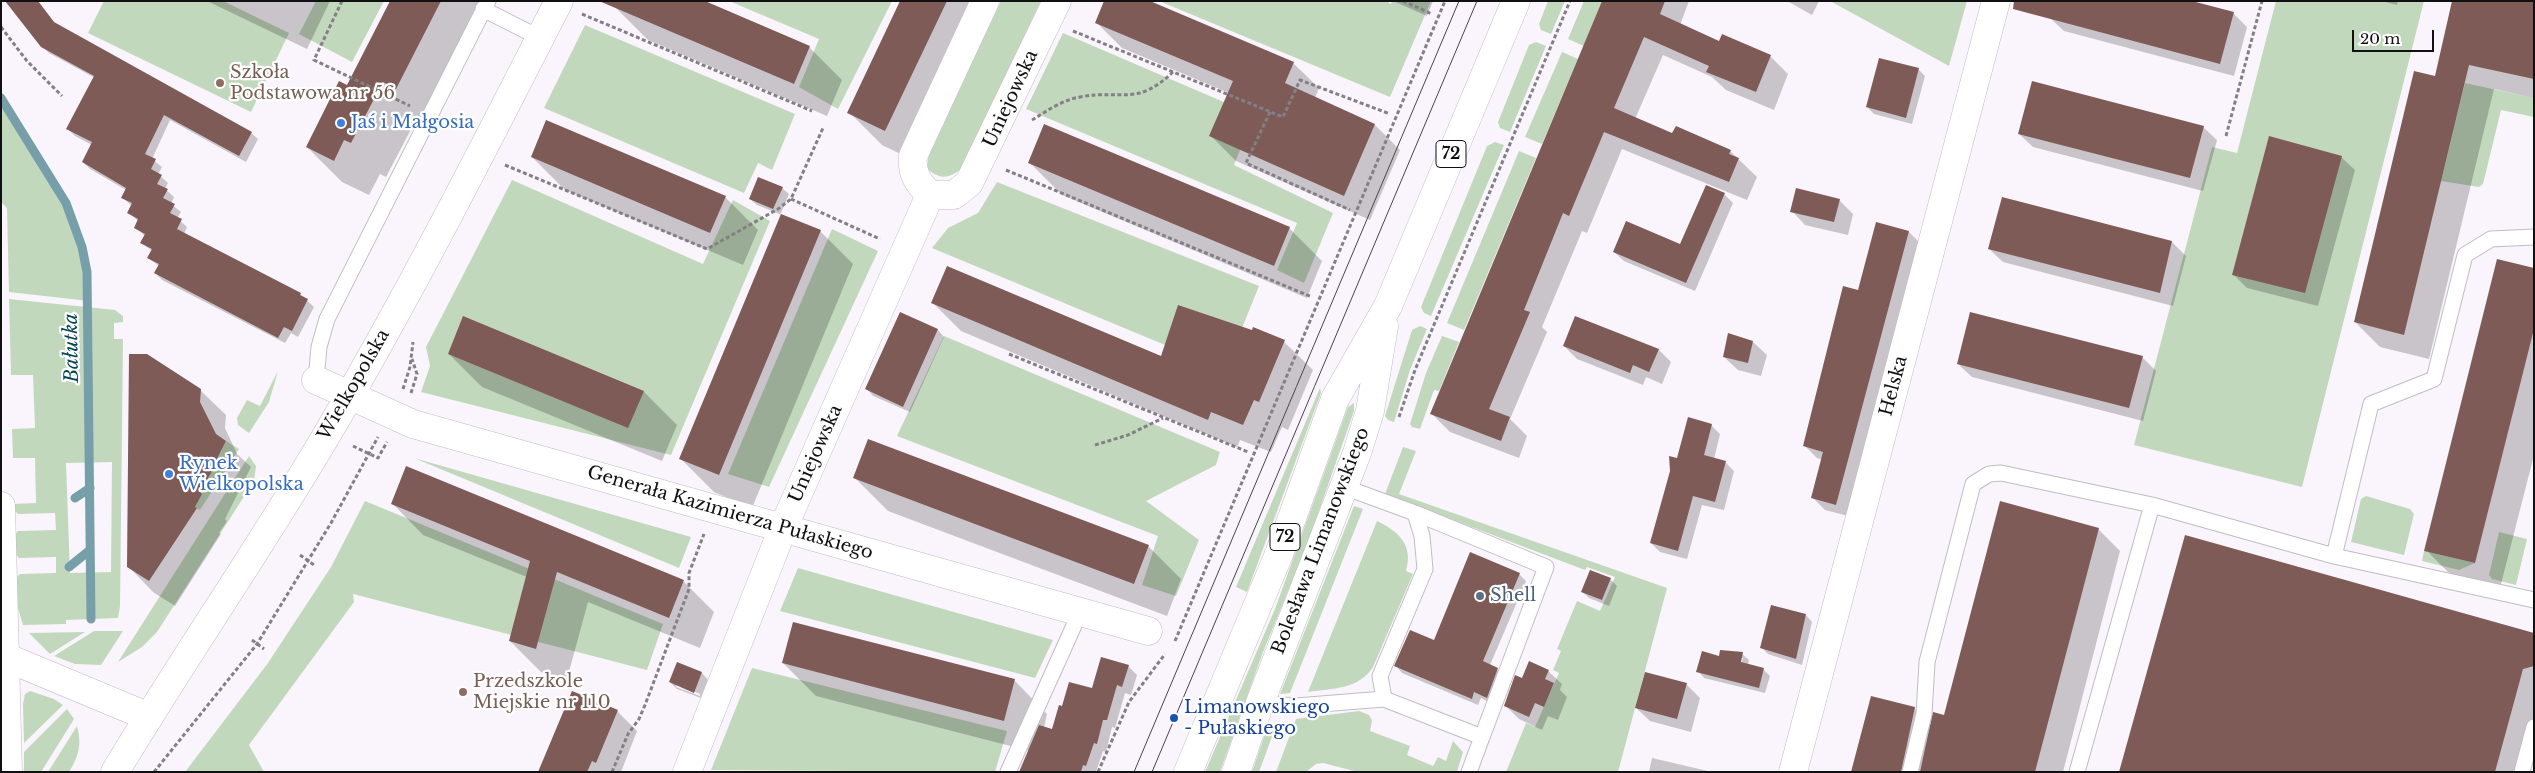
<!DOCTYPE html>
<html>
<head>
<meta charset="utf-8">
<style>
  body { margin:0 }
  #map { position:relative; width:2535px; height:773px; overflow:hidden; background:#faf5fc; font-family:"Libre Baskerville",serif }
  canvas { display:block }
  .frame { position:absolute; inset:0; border:2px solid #100f11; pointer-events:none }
  .scale { position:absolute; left:2352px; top:30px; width:82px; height:22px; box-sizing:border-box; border:2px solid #100f11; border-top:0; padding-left:6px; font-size:15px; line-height:18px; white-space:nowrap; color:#100f11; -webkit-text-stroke:4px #fff; paint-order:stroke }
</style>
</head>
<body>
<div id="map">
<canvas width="2535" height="773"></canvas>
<div class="frame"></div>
<div class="scale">20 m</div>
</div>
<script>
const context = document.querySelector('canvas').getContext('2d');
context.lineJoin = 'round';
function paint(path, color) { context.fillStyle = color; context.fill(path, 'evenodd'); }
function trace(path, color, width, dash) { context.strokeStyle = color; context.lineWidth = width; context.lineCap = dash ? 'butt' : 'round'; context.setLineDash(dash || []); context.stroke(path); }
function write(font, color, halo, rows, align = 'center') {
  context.font = font + ' "Libre Baskerville",serif'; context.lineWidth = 4.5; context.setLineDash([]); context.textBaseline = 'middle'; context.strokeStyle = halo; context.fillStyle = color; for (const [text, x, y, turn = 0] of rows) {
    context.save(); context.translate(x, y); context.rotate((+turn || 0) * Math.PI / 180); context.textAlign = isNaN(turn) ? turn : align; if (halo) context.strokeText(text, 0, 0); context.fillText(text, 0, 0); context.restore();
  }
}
paint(new Path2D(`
  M104,1H223L289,33L251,112L88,33Z
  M316,1H384L352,62L299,34Z
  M729,1H892L838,109L799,87L819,39Z
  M1001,1H1041L960,170C947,179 940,179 927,169L929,150Z
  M1159,1H1386L1391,4L1392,1H1431L1390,97Z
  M1548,1H1565L1551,34L1541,30L1539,24Z
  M1584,1H1602L1584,46L1568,39Z
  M1830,1H1967L1949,66Z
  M2276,1H2424L2302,487L2134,445L2212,147L2237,153Z
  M585,25L795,114L772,170L758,163L744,193L544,108Z
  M1063,33L1254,115L1234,165L1333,213L1304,283L1277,270L1297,223L1026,109Z
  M1536,42L1546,46L1510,132L1500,128L1498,122L1529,45Z
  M1562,52L1578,59L1542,144L1525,137Z
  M2465,83L2534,98V117L2501,110L2483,184L2479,187L2441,181Z
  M1,98C25,136 58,180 74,221C85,247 87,274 89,301L9,292L7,208L1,202Z
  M1495,142L1504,145L1431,316L1424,313L1421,307L1487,146Z
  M1519,151L1536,158L1464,330L1447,323Z
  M512,180L703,264L733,200L770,221L671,455L421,392L430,366L426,347Z
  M997,182L1259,286L1225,370L932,248L948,228L978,213Z
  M832,229L878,251L769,487L728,474Z
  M9,299L115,310L123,316V322L114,323V339H123L120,606L118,618L66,620V624L23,625L18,608L16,578L20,574L56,573V557L19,558L15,553V535L18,531L56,530L55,513L18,514L14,510V504L36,503L35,458H13L12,429L35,428L33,375H11ZM112,462L111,572L70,573L66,463Z
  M1420,326L1427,329L1410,370L1394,422L1388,420L1385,416L1412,330Z
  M944,336L1220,452L1216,465L1146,501L1199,540L1176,596L1142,585L1158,536L897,436Z
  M1442,336L1459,342L1439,391L1434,390L1420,429L1412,427L1410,424L1426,373Z
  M278,371L269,402L249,433L238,425L237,418L247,400L260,406Z
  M1320,388L1321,393L1247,592L1236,587Z
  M1354,403V411L1307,545L1263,652L1220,772H1205L1275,609L1348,407Z
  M226,441L239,449L200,510L195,507Z
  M1403,447L1416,451L1399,494L1667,588L1618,772H1506L1526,723L1535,727L1559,673L1553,670L1561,651L1557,649L1577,601L1600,611L1615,577L1587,567L1585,570L1385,494Z
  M249,456L256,466L254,481L157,632L142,647L118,662Z
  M414,458L691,537L679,568Z
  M2366,496L2410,509L2414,514L2404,555L2351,542L2361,499Z
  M365,501L663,624L647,670L353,594L354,602L249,745L264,772H185L268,663L331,567Z
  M1354,506L1363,509L1290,693L1280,694Z
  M1377,521C1398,531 1414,545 1406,571L1413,574L1373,667C1358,690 1333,688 1308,692Z
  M2499,532L2527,539L2516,585L2492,579L2489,575Z
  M2424,551L2475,563L2459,570L2422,561Z
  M798,568L1053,640L1035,678L780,611Z
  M94,631H123L101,665L75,664L54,656Z
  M85,632L50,654L29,633Z
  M752,668L1007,731L995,772L711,770Z
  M30,691L54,699L63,705L24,743L23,704L25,694Z
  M67,709L74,719L41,772H24V752Z
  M1359,711L1369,715L1372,720L1370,731L1410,746L1407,755L1433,766L1438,757L1446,761L1453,741L1463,752L1457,772H1358L1323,763L1316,764L1306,772H1276L1296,719Z
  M1277,723L1259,772H1252L1266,731Z
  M77,726C82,744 79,756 69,772H48Z`), '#c2d8bc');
paint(new Path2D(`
  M38,1L56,25L251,133L258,139L246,162L170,120L152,159L162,167L158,174L168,183L165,189L174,197L171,204L181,212L177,218L187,227L184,234L300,294L314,307L298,337L291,333L285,343L162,280L155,273L159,266L148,258L152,251L142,243L145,236L135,227L138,221L129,212L132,206L122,197L126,190L90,169L83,162L92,145L75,136L68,129L95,78L49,53L42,46Z
  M207,1H330L307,49Z
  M392,1H494L431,123L418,116L386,177L380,174L369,195L342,182L307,147L347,86Z
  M902,1H996L919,163L882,145L849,112Z
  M1393,1H1433L1427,16Z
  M1603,1H1689L1680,25L1720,42L1770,56L1788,74L1774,110L1726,90L1712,77L1663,55L1635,119L1673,135L1730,151L1757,177L1747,200L1622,149L1587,233L1582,231L1542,327L1547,332L1510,419L1527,436L1519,458L1450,432L1432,414Z
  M1787,1H1819L1812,15Z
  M2381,1H2398L2397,5Z
  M2534,1V98L2494,89L2429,359L2380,347L2355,322L2436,77Z
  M615,7L809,47L842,80L827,116L648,40Z
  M2233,13L2247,27L2234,76L2064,31L2050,18Z
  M1096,22L1293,63L1319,88L1315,98L1375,125L1400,150L1370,220L1236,161L1211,136L1229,93L1122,48Z
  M1918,69L1925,76L1912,124L1874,114L1867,107Z
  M2203,127L2217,140L2203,191L2033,147L2019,134Z
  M532,157L725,197L758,230L743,265L565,190Z
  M2341,157L2355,170L2318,306L2247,288L2233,274Z
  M1029,162L1289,228L1322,261L1307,298L1062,195Z
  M782,188L789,194L780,215L820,231L853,264L752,508L714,492L681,459L782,215L757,205L750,199Z
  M1724,194L1733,203L1695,291L1624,261L1614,252L1680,246Z
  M2003,198L2172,242L2186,256L2173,306L2003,262L1989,249Z
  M1839,200L1853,214L1848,235L1805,225L1792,211Z
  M1909,232L1921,244L1848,516L1825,510L1812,497L1823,460L1817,458L1805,446L1859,292Z
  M2534,270V455L2500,588L2451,575L2426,550Z
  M933,303L1162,358L1284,342L1313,370L1288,430L1282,427L1271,452L1240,440L1237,447L961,331Z
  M901,313L938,330L944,337L910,412L873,396L867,389Z
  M1753,342L1767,355L1761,376L1738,370L1724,357Z
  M1564,346L1659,350L1671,362L1662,384L1646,377L1643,385L1577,359Z
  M449,354L644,392L677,425L662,461L482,387Z
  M2142,357L2156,371L2143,421L1972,377L1958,364Z
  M200,390L226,415L225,428L237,454L251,467L225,519L227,521L219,533L221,534L175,606L153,592L128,566Z
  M1711,425L1720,434L1714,459L1725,462L1734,471L1724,510L1702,505L1687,559L1660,552L1651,543L1678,460Z
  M855,478L1148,546L1181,579L1167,616L888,511Z
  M393,504L683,581L714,612L700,648L588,602L567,679L541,672L510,641L527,577L423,535Z
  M2098,529L2120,551L2063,772H1852L1914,708L1932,726L1945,717Z
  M1519,574L1526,581L1490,665L1504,675L1493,704L1481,698L1478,705L1402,673L1396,666L1434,641Z
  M1610,579L1617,586L1609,606L1589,598L1582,591Z
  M1806,615L1812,622L1802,665L1768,654L1762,648Z
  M2534,635V720L2520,772H2120Z
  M1742,654L1749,660L1748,665L1763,669L1770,676L1765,693L1704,678L1698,671L1720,658ZM1740,658H1743L1740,668Z
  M678,663L702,673L708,680L701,698L677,689L670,682ZM676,684L700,694V696L676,687Z
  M783,663L1014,680L1047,714L1044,728L1053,730L1063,708L1128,666L1137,675L1131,695L1125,693L1115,728L1112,727L1106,752L1103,751L1096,772H1021L1030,751L816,696Z
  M1548,671L1562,684L1560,690L1567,697L1558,720L1548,716L1542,730L1519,719L1505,705L1523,680Z
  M1686,684L1700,698L1691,732L1650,721L1636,708Z
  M617,711L637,731L621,772H541Z
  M1652,758L1712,772H1649Z`), '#0003');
trace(new Path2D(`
  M1,98L66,203L82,247L87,272L91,619
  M75,498L90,488
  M69,567L90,550`), '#769faa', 9);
paint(new Path2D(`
  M5,1H38L54,22L252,132L239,156L164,115L145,154L156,159L151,169L162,175L157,184L168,189L163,198L175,204L170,213L182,219L177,229L301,293L300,295L308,299L292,331L284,327L278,338L154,273L159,264L147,258L152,249L140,243L145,234L134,228L138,219L127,213L132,203L121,198L126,188L82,162L92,142L66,129L94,76L41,47Z
  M390,1H441L396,89L383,82L351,143L344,140L334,161L306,147L339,81L347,85Z
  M599,1H705L810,46L794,84Z
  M900,1H947L885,131L847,113Z
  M1104,1H1150L1294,62L1285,83L1375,124L1344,196L1209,136L1233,81L1095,23Z
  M1602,1H1665L1660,14L1719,41L1722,34L1771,55L1756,92L1706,72L1709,66L1644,37L1614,108L1672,133L1676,126L1731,150L1729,154L1739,158L1729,182L1604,132L1569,216L1563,213L1524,310L1530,312L1489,409L1510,417L1501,441L1430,414Z
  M2014,1H2192L2234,12L2220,64L2013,9Z
  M2452,1H2534V79L2469,65L2404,335L2354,322L2414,71L2435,76Z
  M1879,58L1919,68L1906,118L1866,107Z
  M2032,81L2204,126L2190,178L2018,134Z
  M546,120L726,196L710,233L531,157Z
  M1044,124L1290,227L1274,266L1028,163Z
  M2269,136L2342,156L2305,293L2232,275Z
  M758,177L783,187L773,209L749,199Z
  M1706,185L1725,193L1686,283L1613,252L1626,221L1680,244Z
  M1796,188L1840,199L1834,222L1790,212Z
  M2002,197L2172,241L2160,293L1988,249Z
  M781,214L821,230L719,475L679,459Z
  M1876,222L1909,231L1836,505L1811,498L1823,452L1803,446L1843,286L1858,290Z
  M2497,259L2534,268V329L2475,563L2424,551Z
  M947,266L1161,356L1178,305L1252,330L1253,327L1285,340L1259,402L1254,400L1243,425L1211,412L1208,420L931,303Z
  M900,312L938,329L903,407L865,389Z
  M1970,312L2143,356L2129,408L1957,364Z
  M463,316L644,391L628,428L448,354Z
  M1575,316L1659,349L1649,372L1633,365L1630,373L1563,346Z
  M1728,333L1753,341L1748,363L1723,357Z
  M129,354H147L201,389L200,402L216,434L226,441L213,467L214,468L207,480L209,481L201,493L202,494L195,507L197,508L149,581L127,567Z
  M1688,417L1712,424L1704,455L1726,461L1715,502L1693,496L1678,551L1650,543L1670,471L1669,456L1677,458Z
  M868,439L1149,545L1134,584L853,478Z
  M406,466L684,580L669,618L557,572L536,649L509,641L530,561L391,504Z
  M2000,501L2099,528L2035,772H1920L1933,712L1944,715Z
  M2185,535L2534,633V666L2523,669L2495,772H2119Z
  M1470,552L1520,573L1483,661L1498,668L1487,698L1474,692L1472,699L1394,666L1410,630L1434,640Z
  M1590,570L1611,578L1602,600L1581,592Z
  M1771,605L1806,614L1796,659L1760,648Z
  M793,622L1015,679L1004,721L782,663Z
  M1720,650L1743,652L1741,662L1764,668L1759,688L1696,672L1702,651L1719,656Z
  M1101,657L1129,665L1122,687L1117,685L1107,720H1103L1097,744L1094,743L1086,766L1083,765L1081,772H1019L1039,725L1052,729L1059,705L1062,706L1069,682L1092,688Z
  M1529,661L1549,670L1545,679L1554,683L1544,707L1535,703L1529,717L1504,706L1515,675L1522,678Z
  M677,662L702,672L694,693L669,682Z
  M1645,672L1687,683L1677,719L1635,708Z
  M572,691L618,710L596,763L592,761L587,772H538Z
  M1871,696L1915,707L1901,772H1851Z`), '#7e5b57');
const service = new Path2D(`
  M483,9L540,38
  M2534,237L2491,239L2465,255L2434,379L2371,404L2334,556L2534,600
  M316,380L319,347L327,319L488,1
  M1384,699L1380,676L1425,569L1422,536L1415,513
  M1260,703L1296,706L1384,699L1482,737L1546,567L1415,513L1344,487
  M1008,772L1081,610
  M1469,772L1482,737
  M1910,772L1924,714L1927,662L1973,484L1989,474L2001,473L2152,505L2334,556
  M2077,772L2152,505
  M2522,772L2534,727`);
const minor = new Path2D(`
  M985,1L913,156C911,173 918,183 930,195H954L969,183L1057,1
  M316,380L413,424L1148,631
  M1,506L5,657L149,717
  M5,657L8,772
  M687,772L783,528L930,195
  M1793,772L1996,1`);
const tertiary = new Path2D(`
  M115,772C184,657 261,547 329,431C411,291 485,146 559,1`);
const primary = new Path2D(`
  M1188,772L1279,554L1335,399L1388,306L1516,1
  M1236,772L1260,703L1357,453L1370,411L1384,326`);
trace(service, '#c1bcc3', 17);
trace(minor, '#c1bcc3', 29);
trace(tertiary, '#c1bcc3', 29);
trace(primary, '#c1bcc3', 29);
trace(new Path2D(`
  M342,1L314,60L410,106
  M1403,1L1432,14
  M582,14L812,111
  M1,27L27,61L62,96
  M1073,31L1283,117L1300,80L1390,114
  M1270,112L1246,163L1350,210
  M1032,120C1047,111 1062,100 1080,97C1123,89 1136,107 1173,72
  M2226,136L2262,1
  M505,165L707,249L778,209L791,199L823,128
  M1006,170L1312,297
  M791,199L880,239
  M1009,354L1248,452
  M403,389L410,367L413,342
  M411,393L417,374L412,359
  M1399,417L1415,370L1570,1
  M1095,445L1128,435L1163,418
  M353,446L378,458L387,442
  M300,555L314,565
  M252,640L264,649
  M1175,641L1445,1
  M154,772L257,644L331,523L378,437
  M612,772L628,734L639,719L645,705L689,589V573L704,534
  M1098,772L1129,702L1165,654`), '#838085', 3, [4, 2.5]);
trace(service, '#fff', 15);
trace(minor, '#fff', 28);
trace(tertiary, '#fff', 28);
trace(primary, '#fff', 28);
trace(new Path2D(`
  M1134,772L1459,1
  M1152,772L1477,1`), '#474548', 1);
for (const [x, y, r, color] of [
  [220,83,5,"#8d6e63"],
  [341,123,5,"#3f7fe0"],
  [169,474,5,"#3f7fe0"],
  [1480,596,5,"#5c6f8a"],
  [463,692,5,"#8d6e63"],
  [1174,718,5,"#1a4fb4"]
]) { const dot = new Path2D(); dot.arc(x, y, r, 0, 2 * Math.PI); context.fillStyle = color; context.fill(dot); trace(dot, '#fff', 2); }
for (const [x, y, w] of [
  [1451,154,30],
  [1285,537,30]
]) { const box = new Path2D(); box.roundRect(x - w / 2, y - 13.5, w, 27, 4); context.fillStyle = '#fff'; context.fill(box); trace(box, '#100f11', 1); }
write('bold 16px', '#100f11', null, [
  ["72",1451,154],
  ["72",1285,537]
]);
write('18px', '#785e54', '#fff', [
  ["Szkoła",230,73],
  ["Podstawowa nr 56",230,94],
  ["Przedszkole",473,682],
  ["Miejskie nr 110",473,703]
], 'left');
write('18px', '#100f11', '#fff', [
  ["Uniejowska",1011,99,-65],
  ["Wielkopolska",354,385,-60],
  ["Helska",1894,386,-75],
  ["Uniejowska",816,454,-66],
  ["Generała Kazimierza Pułaskiego",730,513,16],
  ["Bolesława Limanowskiego",1321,541,-69]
]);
write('18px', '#366cbe', '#fff', [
  ["Jaś i Małgosia",351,123],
  ["Rynek",179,464],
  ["Wielkopolska",179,485]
], 'left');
write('18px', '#4e5e75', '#fff', [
  ["Shell",1490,596]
], 'left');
write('18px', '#164399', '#fff', [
  ["Limanowskiego",1184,708],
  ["- Pułaskiego",1184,729]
], 'left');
write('italic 19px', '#054452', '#fff', [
  ["Bałutka",72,348,-91]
]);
</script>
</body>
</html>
